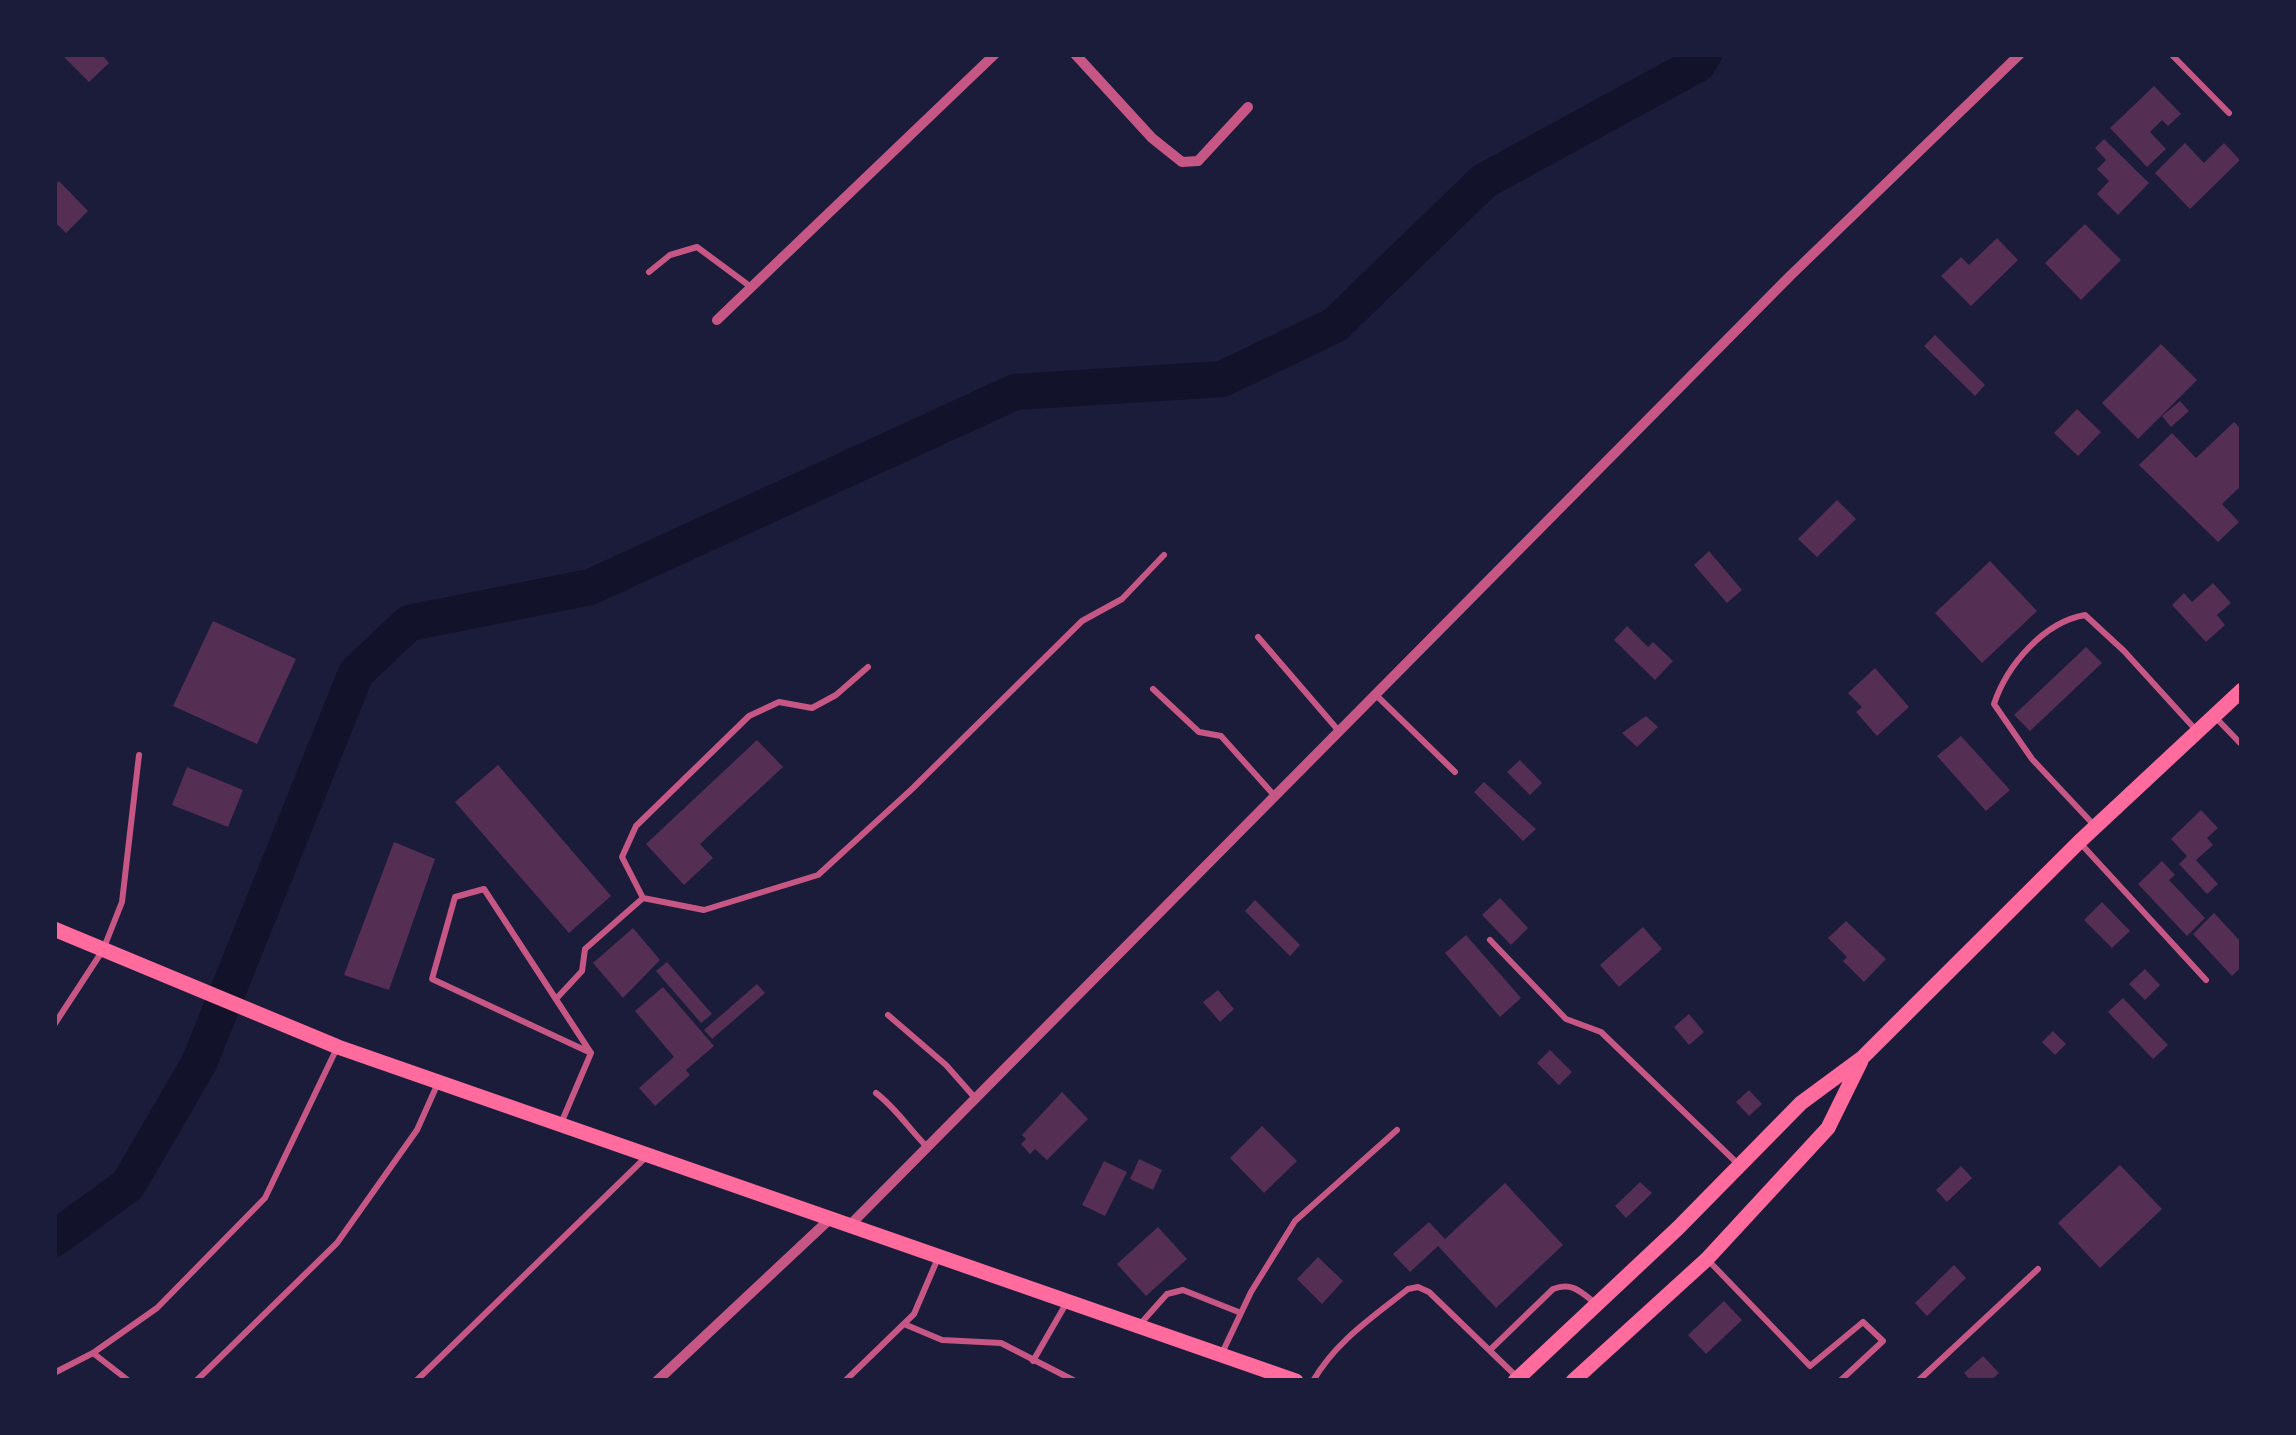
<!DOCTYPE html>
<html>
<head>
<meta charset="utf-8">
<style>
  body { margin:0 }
  #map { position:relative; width:2296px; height:1435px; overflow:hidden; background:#1b1b3a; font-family:Roboto,sans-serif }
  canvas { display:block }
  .frame { position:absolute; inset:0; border:57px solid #1b1b3a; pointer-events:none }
</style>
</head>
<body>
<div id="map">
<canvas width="2296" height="1435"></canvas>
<div class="frame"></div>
</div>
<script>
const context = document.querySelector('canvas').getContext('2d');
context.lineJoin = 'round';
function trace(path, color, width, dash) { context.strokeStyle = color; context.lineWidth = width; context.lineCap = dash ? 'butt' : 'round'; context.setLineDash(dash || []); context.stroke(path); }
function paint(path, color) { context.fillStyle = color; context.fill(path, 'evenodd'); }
trace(new Path2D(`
  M54,1239L128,1185L199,1063L356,673L409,623L590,587L1015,392L1222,379L1335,325L1484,181L1698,64L1704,54`), '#12122b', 36);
paint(new Path2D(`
  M61,54H101L109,63L89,82Z
  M2154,86L2181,114L2168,126L2162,120L2150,132L2166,149L2147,167L2110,128Z
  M2104,139L2149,183L2118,215L2097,194L2109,181L2097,169L2106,160L2095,148Z
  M2185,143L2204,163L2224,143L2240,160L2190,209L2155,173Z
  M59,181L88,211L66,233L54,221V185Z
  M2085,224L2121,260L2081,300L2045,263Z
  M1997,238L2018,260L1971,306L1941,276L1961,257L1969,265Z
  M1935,335L1985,385L1975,396L1924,346Z
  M2161,344L2197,380L2138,439L2102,403Z
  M2180,401L2189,411L2171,427L2162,416Z
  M2077,409L2101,432L2078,456L2054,433Z
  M2234,422L2242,430V485L2222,504L2239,522L2218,542L2139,465L2172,433L2196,458Z
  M1837,500L1856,519L1817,557L1798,539Z
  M1709,551L1742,590L1727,603L1694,565Z
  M1990,561L2037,611L1982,663L1935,613Z
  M2213,583L2231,603L2217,615L2225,625L2206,642L2172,605L2184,593L2192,602Z
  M213,621L296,659L257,744L173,706Z
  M1627,626L1648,647L1653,642L1673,661L1655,680L1614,640Z
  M2086,647L2102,663L2030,731L2014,715Z
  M1875,668L1909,707L1877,736L1856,712L1862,707L1848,693Z
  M1646,716L1658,727L1637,747L1622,733Z
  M1961,736L2010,790L1986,811L1937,756Z
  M757,740L783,767L700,844L713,858L684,885L646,844Z
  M1520,760L1542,783L1530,795L1507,772Z
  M498,765L611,896L569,933L455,802Z
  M187,767L243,790L228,827L172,805Z
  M1484,782L1536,829L1523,841L1474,792Z
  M2201,810L2218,828L2207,838L2213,845L2196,860L2218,884L2207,894L2179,864L2187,856L2171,839Z
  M394,842L435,859L389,990L344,975Z
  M2162,861L2175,875L2169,880L2205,918L2187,936L2138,884Z
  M1500,898L1528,928L1511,945L1482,915Z
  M1255,900L1300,945L1290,956L1245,911Z
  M2102,902L2130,931L2112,948L2084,920Z
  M2214,913L2242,943V966L2232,976L2193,934Z
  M1846,921L1886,959L1864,982L1843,961L1847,957L1828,938Z
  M1643,927L1662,949L1619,987L1600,965Z
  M633,928L660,960L623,998L593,963Z
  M1466,935L1521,998L1500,1017L1445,953Z
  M667,962L712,1014L701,1023L656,971Z
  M2145,969L2160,985L2145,1000L2129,984Z
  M757,984L765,993L712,1039L704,1030Z
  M663,987L714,1046L686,1070L690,1075L655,1106L639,1088L674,1057L635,1011Z
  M1218,990L1234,1009L1220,1022L1203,1002Z
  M2123,998L2168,1045L2153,1059L2108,1012Z
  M1689,1014L1704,1032L1689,1045L1674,1027Z
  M2053,1031L2066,1044L2055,1055L2042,1042Z
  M1550,1050L1572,1072L1559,1085L1537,1063Z
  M1749,1090L1762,1104L1749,1116L1736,1102Z
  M1062,1092L1088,1119L1047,1160L1035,1149L1030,1154L1021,1144L1026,1139L1022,1135Z
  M1262,1126L1297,1161L1264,1193L1230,1158Z
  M1139,1159L1162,1170L1153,1190L1130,1179Z
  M1104,1161L1127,1172L1105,1216L1082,1205Z
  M2120,1165L2162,1209L2100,1268L2058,1223Z
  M1961,1166L1972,1178L1947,1202L1936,1190Z
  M1640,1182L1652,1193L1626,1218L1615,1206Z
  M1505,1183L1563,1245L1496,1308L1438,1246L1410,1272L1393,1254L1429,1222L1445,1239Z
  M1158,1227L1187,1259L1146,1296L1117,1264Z
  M1318,1257L1343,1281L1322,1304L1297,1279Z
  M1954,1265L1966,1278L1927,1316L1915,1303Z
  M1724,1301L1742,1320L1706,1354L1688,1335Z
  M1983,1356L1999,1373L1990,1381H1971L1964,1373Z`), '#542f53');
trace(new Path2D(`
  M2171,54L2229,113
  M649,272L670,255L697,247L751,287
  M1258,637L1338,730
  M1153,689L1199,732L1221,736L1273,794
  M1377,696L1455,772
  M2217,719L2242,745
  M2093,824L2032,759L1994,704C2007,665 2044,622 2085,615L2124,651L2195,729
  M2082,845L2206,980
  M643,898L704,910L818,875L912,789L1082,621L1122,599L1164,555
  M1490,940L1566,1019L1601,1032L1736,1162
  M556,999L582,971L585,949L643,898L622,857L636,826L749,716L779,702L812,708L836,695L868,667
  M888,1015L946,1065L976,1099
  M54,1025L103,950L122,902L139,755
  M876,1093C896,1108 909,1129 927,1147
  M562,1121L591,1053L432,979L455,897L484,889L591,1053
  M1707,1259L1810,1366L1863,1322L1883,1341L1840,1381
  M1142,1322L1167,1294L1183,1290L1241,1313
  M904,1324L942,1340L1001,1343L1075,1381
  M1490,1350L1553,1289C1572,1282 1580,1291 1595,1303
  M1223,1351L1251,1292L1295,1221L1397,1130
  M93,1353L129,1381
  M1033,1361L1067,1302
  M54,1373L93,1353L157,1308L265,1198L336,1050
  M196,1381L337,1243L417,1130L438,1083
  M416,1381L646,1157
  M845,1381L914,1314L938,1258
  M1313,1381C1336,1341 1373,1317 1408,1289L1418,1287L1429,1292L1517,1377
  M1918,1381L2038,1269`), '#c65784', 6);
trace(new Path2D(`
  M1075,54L1152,138L1182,162L1198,161L1248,107
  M717,320L995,54
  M851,1224L1790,276L2020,54
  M657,1381L832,1217`), '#c65784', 10);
trace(new Path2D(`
  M54,929L338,1047L1296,1381
  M1515,1381L1678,1228L1801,1103L1862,1058L2079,842L2242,690
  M1573,1381L1707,1259L1828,1128L1861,1061`), '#ff6b9d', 15);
</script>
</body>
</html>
